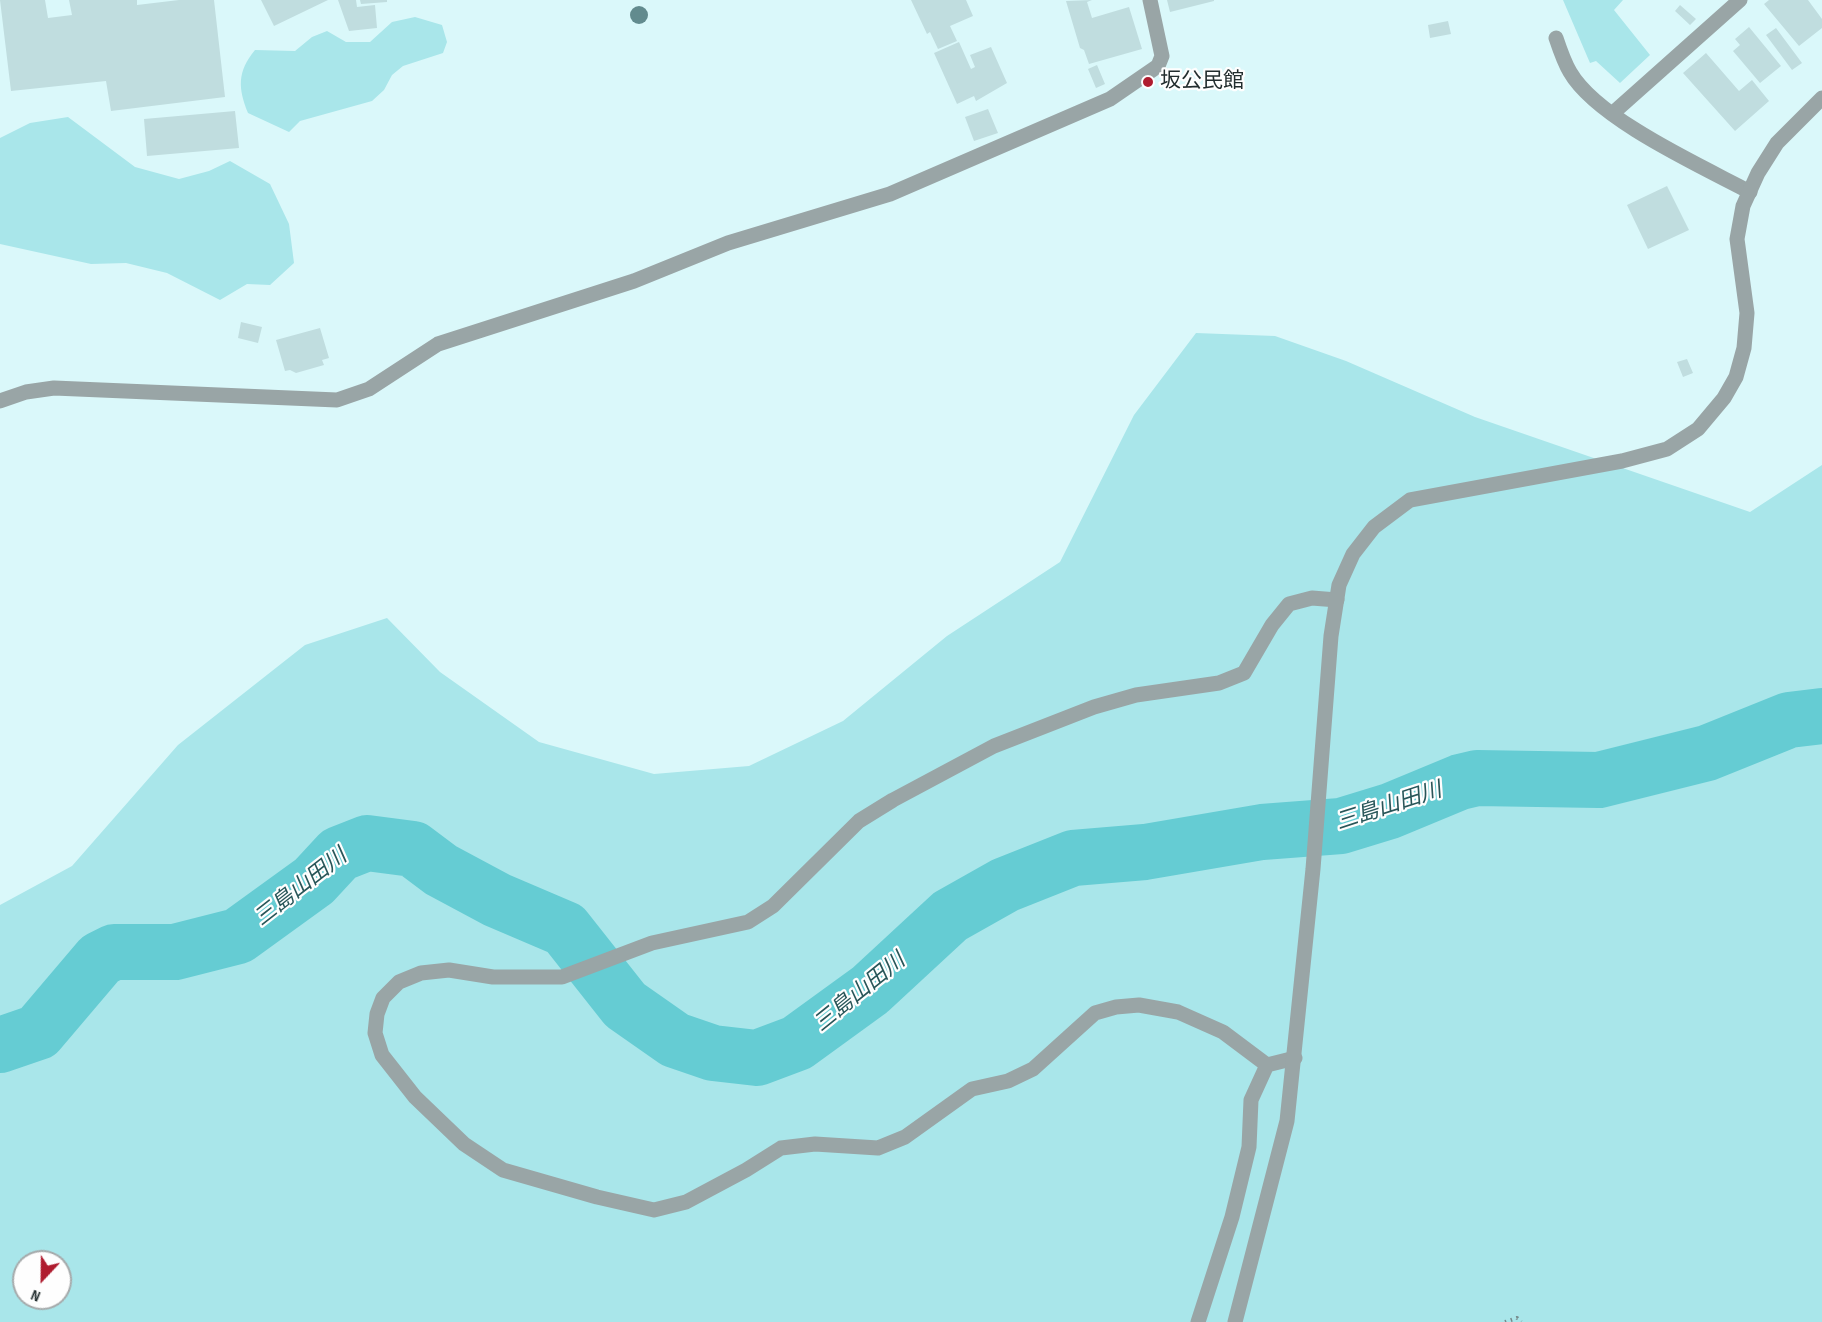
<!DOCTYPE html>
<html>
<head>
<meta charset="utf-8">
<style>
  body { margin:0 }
  #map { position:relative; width:1822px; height:1322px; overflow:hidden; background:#daf8fa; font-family:"Sofia Sans Condensed",sans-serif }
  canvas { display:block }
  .north { position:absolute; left:12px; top:1250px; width:60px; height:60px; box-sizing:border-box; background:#fefefe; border:2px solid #a6aaab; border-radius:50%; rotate:202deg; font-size:16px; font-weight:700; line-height:24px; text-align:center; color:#222d2e }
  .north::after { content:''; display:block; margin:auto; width:21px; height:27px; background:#af1c2f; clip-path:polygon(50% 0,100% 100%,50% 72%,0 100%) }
</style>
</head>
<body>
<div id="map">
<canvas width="1822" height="1322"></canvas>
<div class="north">N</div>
</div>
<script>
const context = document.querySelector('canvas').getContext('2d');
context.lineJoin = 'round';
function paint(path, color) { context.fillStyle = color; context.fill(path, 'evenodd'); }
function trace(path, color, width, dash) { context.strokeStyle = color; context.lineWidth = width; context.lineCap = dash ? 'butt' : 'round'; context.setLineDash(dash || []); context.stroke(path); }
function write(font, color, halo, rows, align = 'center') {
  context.font = font + ' "Sofia Sans Condensed","Noto Sans JP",sans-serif'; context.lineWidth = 4.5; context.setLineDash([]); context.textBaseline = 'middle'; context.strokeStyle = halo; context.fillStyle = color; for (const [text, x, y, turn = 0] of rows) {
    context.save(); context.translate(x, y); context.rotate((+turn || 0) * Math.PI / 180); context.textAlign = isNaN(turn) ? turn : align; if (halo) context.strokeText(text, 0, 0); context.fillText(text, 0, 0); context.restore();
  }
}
paint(new Path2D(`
  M1563,0H1623L1614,10L1650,55L1620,83L1596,61L1590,63Z
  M415,17L442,25L447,42L443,53L403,66L392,75L384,90L372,101L300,121L289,132L248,113C238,88 237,72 255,50L295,51L312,37L327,31L346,42H370L392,22Z
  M68,117L135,167L179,179L209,171L230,161L270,184L289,224L294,263L270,285L247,284L220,300L167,273L126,263L91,264L0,244V138L30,123Z
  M1196,333L1275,336L1346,361L1475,417L1750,512L1822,465V1322H0V905L72,866L178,745L305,645L387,618L440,672L539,742L654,774L749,766L843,721L947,636L1060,562L1134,415ZM24,1262H60V1298H24Z`), '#a9e6ea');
trace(new Path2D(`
  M0,1045L38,1032L100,959L114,952H175L238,936L314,881L339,854L367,843L413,849L441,870L497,900L565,929L625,1005L675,1040L713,1053L757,1058L797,1043L870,990L950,916L1005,885L1073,858L1145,852L1262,832L1341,826L1390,811L1460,782L1477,778L1599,780L1707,753L1789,720L1822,716`), '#65ccd3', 56);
paint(new Path2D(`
  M0,0H45L48,18L72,15L69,0H137V5L179,0H214L225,97L111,111L106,81L11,91Z
  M261,0H328L274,26Z
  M338,0H356L357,7L375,5L377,28L349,31Z
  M360,0H387V2L361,4Z
  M911,0H966L973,16L950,26L957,41L938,49L930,32L927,34Z
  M1092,0L1087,2L1092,18L1129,7L1142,49L1089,64L1084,50L1080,48L1066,1Z
  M1167,0H1214V1L1170,12Z
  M1769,0H1808L1822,19V28L1799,46L1764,4Z
  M1680,5L1696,19L1690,25L1675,11Z
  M1448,21L1451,34L1430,38L1428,25Z
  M1749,27L1781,66L1760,83L1733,51L1740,45L1735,39Z
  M1776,28L1802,63L1792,70L1766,35Z
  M959,42L971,69L975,67L970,55L991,47L1007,83L976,101L974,96L957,104L934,53Z
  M1706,53L1739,91L1752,80L1769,101L1735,131L1683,73Z
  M1097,65L1105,84L1096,88L1088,69Z
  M988,109L998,133L974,141L965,117Z
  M235,111L239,148L147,156L144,119Z
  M1667,186L1689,230L1648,249L1627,205Z
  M241,322L262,327L258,343L238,338Z
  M320,328L329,358L322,360L324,365L296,373L290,370L285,371L276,340Z
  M1687,359L1693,373L1683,377L1677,362Z`), '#c0dddf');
trace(new Path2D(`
  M1505,1322L1517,1318L1521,1322`), '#778a8c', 4, [1.5, 4.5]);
trace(new Path2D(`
  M1556,38C1560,50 1564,62 1570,72C1597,119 1701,166 1750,192
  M1613,113L1740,0`), '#99a5a6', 15);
trace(new Path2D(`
  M0,401L26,392L54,388L337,400L369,389L438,344L634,281L728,243L890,194L1110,99L1158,66L1162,56L1150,0
  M1267,1065L1223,1032L1178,1012L1139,1005L1116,1007L1095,1013L1033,1069L1008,1081L972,1089L905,1137L878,1148L815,1144L781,1148L746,1170L686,1202L654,1210L597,1197L503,1170L464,1144L415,1097L382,1055L375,1033L377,1014L383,998L399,982L421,973L449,970L493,977H562L652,943L748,922L773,906L859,821L893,800L994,746L1094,707L1136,695L1219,683L1244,673L1272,625L1289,604L1312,598L1337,600
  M1198,1322L1232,1217L1249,1147L1251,1100L1267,1065L1295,1058`), '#99a5a6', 15);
trace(new Path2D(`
  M1235,1322L1287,1121L1313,869L1331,636L1339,585L1353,554L1374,527L1410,500L1622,461L1667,449L1698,429L1724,398L1736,377L1744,348L1747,313L1737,239L1743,206L1758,173L1777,143L1822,98`), '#99a5a6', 15);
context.fillStyle = '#628b8e';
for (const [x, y] of [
  [639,15]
]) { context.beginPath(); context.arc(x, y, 9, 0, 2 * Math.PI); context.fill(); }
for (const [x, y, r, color] of [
  [1148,82,6,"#af1c2f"]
]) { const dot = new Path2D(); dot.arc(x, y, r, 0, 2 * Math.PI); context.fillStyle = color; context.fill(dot); trace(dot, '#fefefe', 2); }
write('21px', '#222d2e', '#fefefe', [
  ["坂公民館",1160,82]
], 'left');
write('italic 22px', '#285659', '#fefefe', [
  ["三島山田川",1389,807,-18],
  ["三島山田川",301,888,-38],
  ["三島山田川",860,993,-39]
]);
</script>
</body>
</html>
